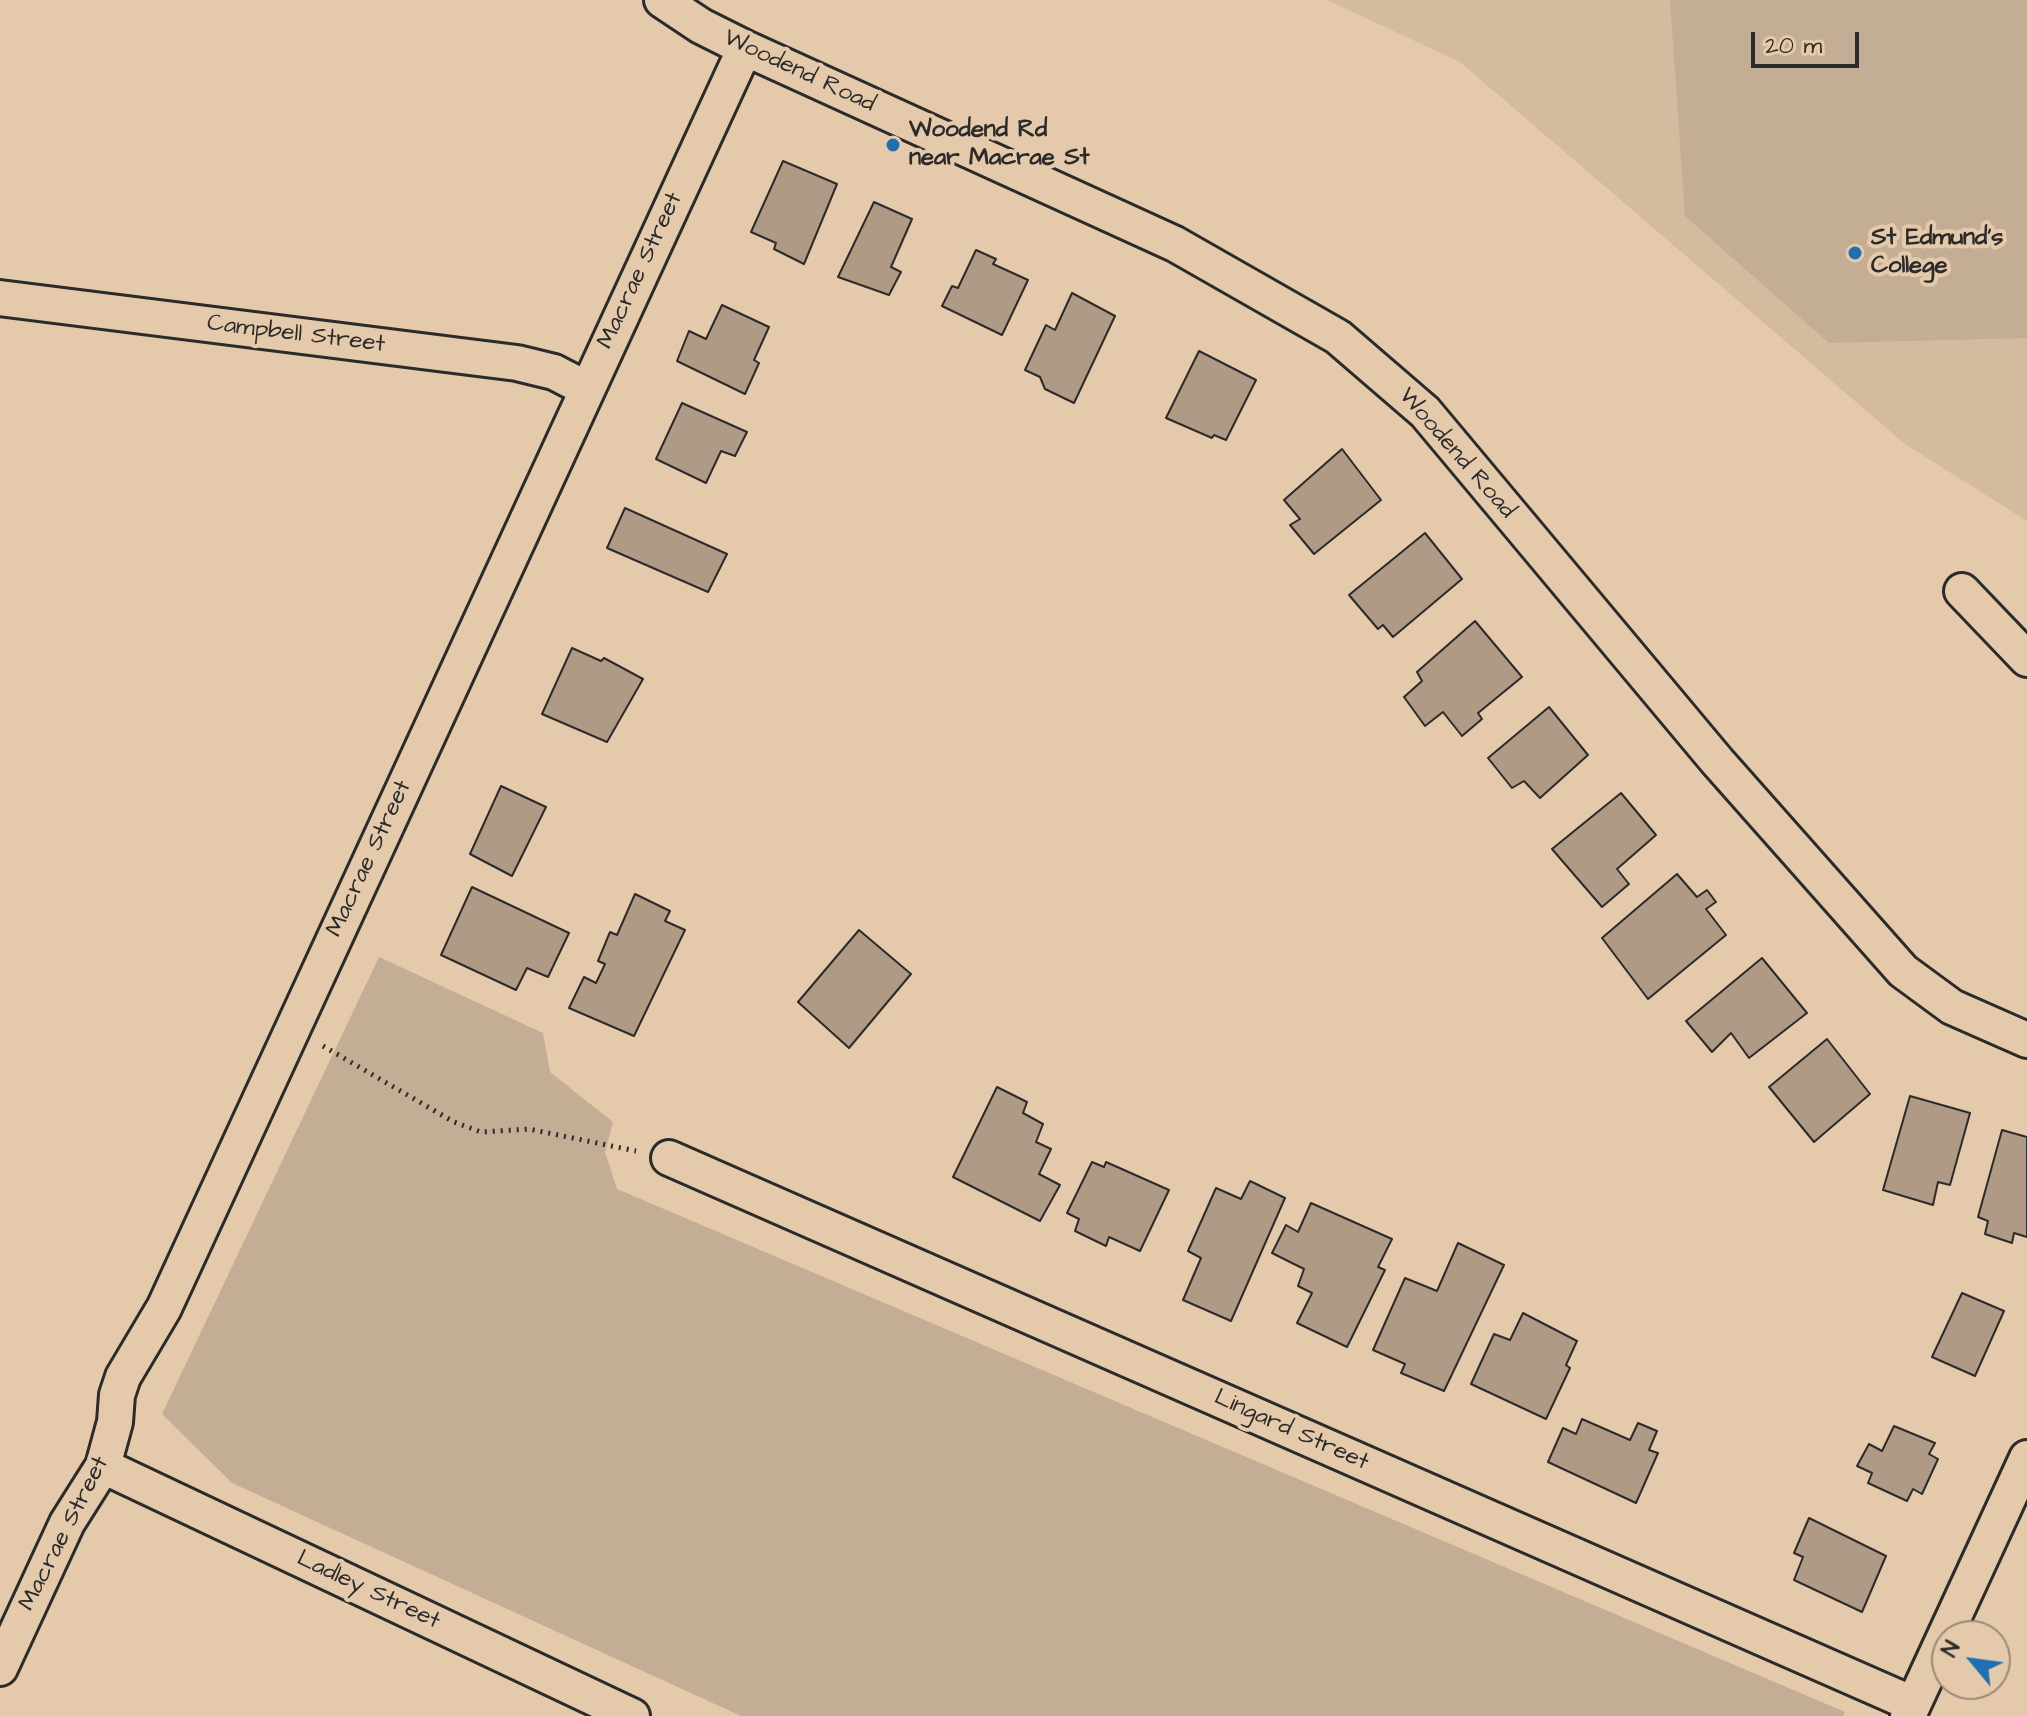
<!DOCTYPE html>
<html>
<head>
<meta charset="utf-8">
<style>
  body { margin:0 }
  #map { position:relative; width:2027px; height:1716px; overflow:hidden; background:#e4c9ab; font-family:"Architects Daughter",sans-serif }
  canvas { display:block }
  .north { position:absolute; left:1931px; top:1620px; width:80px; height:80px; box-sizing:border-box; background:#e4c9ab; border:2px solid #9a8a78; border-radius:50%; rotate:299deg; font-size:22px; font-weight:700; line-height:32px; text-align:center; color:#2b2b2b }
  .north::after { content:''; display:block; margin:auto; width:28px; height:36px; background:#1f6fb2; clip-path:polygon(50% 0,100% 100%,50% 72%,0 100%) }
  .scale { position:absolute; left:1751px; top:32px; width:108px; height:36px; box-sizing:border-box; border:4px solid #2b2b2b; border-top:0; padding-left:10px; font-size:24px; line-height:28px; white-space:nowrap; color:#2b2b2b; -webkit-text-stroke:6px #e4c9ab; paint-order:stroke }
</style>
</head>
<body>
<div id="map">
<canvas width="2027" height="1716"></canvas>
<div class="north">N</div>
<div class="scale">20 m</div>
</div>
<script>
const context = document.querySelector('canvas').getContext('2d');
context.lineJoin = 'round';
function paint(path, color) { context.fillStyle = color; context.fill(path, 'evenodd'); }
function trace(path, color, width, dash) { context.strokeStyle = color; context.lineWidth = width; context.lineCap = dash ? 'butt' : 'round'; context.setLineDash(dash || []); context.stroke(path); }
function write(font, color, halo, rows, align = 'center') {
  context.font = font + ' "Architects Daughter",sans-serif'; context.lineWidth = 8; context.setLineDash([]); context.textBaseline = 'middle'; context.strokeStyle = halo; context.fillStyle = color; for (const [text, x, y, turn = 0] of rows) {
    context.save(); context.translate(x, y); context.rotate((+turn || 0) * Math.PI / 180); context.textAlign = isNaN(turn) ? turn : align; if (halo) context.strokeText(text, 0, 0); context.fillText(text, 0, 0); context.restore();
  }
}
paint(new Path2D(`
  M1327,0H2027V521L1905,444L1460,62Z`), '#d4bba0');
paint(new Path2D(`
  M1670,0H2027V338L1829,343L1685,216Z
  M379,957L543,1033L550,1072L613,1122L605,1152L617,1189L1845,1712L1843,1716H741L232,1483L162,1414Z`), '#c3ad94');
const building = new Path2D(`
  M783,161L837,184L804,264L774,249L776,243L751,232Z
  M874,202L912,219L891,267L901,272L889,295L838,277Z
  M976,250L996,259L993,264L1028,280L1002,335L942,306L952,286L958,288Z
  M1072,293L1115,316L1074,403L1045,389L1040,377L1025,370L1046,325L1055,330Z
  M722,305L769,327L754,360L759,363L745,394L677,361L689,331L706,339Z
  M1199,351L1256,380L1226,440L1214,435L1212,438L1166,418Z
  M682,403L747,432L735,456L721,451L706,483L656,459Z
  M1342,449L1381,500L1314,554L1290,525L1300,519L1284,500Z
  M625,508L727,554L708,592L607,548Z
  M1425,533L1462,579L1393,637L1383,625L1378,629L1349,595Z
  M1475,621L1522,677L1478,713L1482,719L1462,736L1443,712L1425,726L1404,697L1422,681L1417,672Z
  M572,648L601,661L604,658L643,679L607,742L542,714Z
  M1549,707L1588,755L1540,798L1524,781L1512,788L1488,758Z
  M501,786L546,807L512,876L470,854Z
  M1621,793L1656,835L1617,869L1629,884L1602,907L1552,849Z
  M1677,874L1697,897L1707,890L1716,902L1706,909L1726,935L1648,999L1602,938Z
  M472,887L569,933L548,977L527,968L516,990L441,955Z
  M635,894L670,911L665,921L685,930L634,1036L569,1008L584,977L596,983L605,964L598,961L610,932L617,935Z
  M859,930L911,974L849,1048L798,1002Z
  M1762,958L1807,1013L1749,1058L1731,1033L1712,1052L1686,1021Z
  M1827,1039L1870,1094L1814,1142L1769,1087Z
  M997,1087L1027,1102L1023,1113L1043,1124L1036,1142L1051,1149L1039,1174L1060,1185L1040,1221L953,1177Z
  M1910,1096L1970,1113L1950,1185L1938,1182L1933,1205L1883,1190Z
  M2002,1130L2027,1137V1237L2014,1233L2012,1243L1985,1234L1988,1221L1978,1217Z
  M1092,1162L1104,1167L1106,1162L1169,1190L1140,1251L1109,1237L1106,1246L1075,1231L1079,1219L1067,1213Z
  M1250,1181L1285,1198L1231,1321L1183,1300L1201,1258L1188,1251L1216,1188L1241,1199Z
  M1311,1203L1392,1239L1378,1267L1385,1270L1347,1347L1297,1323L1312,1293L1298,1286L1304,1269L1272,1253L1286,1225L1298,1232Z
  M1458,1243L1504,1265L1444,1391L1401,1373L1405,1364L1373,1350L1405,1278L1437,1291Z
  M1962,1293L2004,1311L1975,1376L1932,1357Z
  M1523,1313L1577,1341L1566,1365L1570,1368L1546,1419L1471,1384L1494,1334L1510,1340Z
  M1582,1419L1630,1440L1638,1423L1657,1431L1649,1450L1658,1453L1636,1503L1548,1462L1563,1428L1576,1434Z
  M1894,1426L1935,1443L1929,1454L1938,1459L1922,1494L1913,1489L1907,1501L1868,1483L1872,1473L1857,1466L1869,1444L1882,1451Z
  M1809,1518L1886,1556L1862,1612L1794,1580L1803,1557L1794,1553Z`);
paint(building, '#ae9a85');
trace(building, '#2b2b2b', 2);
const minor = new Path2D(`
  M662,0L701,26L745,48L1175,244L1338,337L1425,412L1717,761L1903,971L1952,1007L2027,1040
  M0,298L517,363L554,372L587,389
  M1962,591L2027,659
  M669,1158L1913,1704
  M103,1466L632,1716
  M0,1668L67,1523L103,1466L115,1422L117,1395L123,1377L164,1308L745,48
  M1908,1716L2027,1458`);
trace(minor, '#2b2b2b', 40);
trace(new Path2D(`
  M323,1046L454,1122L481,1132L529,1129L636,1151`), '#2b2b2b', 5, [2, 6]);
trace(minor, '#e4c9ab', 34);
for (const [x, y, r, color] of [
  [893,145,8,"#1f6fb2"],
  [1855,253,8,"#1f6fb2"]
]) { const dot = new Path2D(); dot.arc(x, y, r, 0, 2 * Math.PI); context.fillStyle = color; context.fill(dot); trace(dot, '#e4c9ab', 3); }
write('24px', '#2b2b2b', '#e4c9ab', [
  ["Woodend Road",799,72,25],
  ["Macrae Street",641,271,-65],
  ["Campbell Street",296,335,7],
  ["Woodend Road",1456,454,49],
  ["Macrae Street",370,859,-65],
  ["Lingard Street",1291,1431,24],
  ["Macrae Street",65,1534,-63],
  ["Ladley Street",368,1591,25]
]);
write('bold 24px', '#2b2b2b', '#e4c9ab', [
  ["Woodend Rd",909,131],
  ["near Macrae St",909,159],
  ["St Edmund's",1871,239],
  ["College",1871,267]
], 'left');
</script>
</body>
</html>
